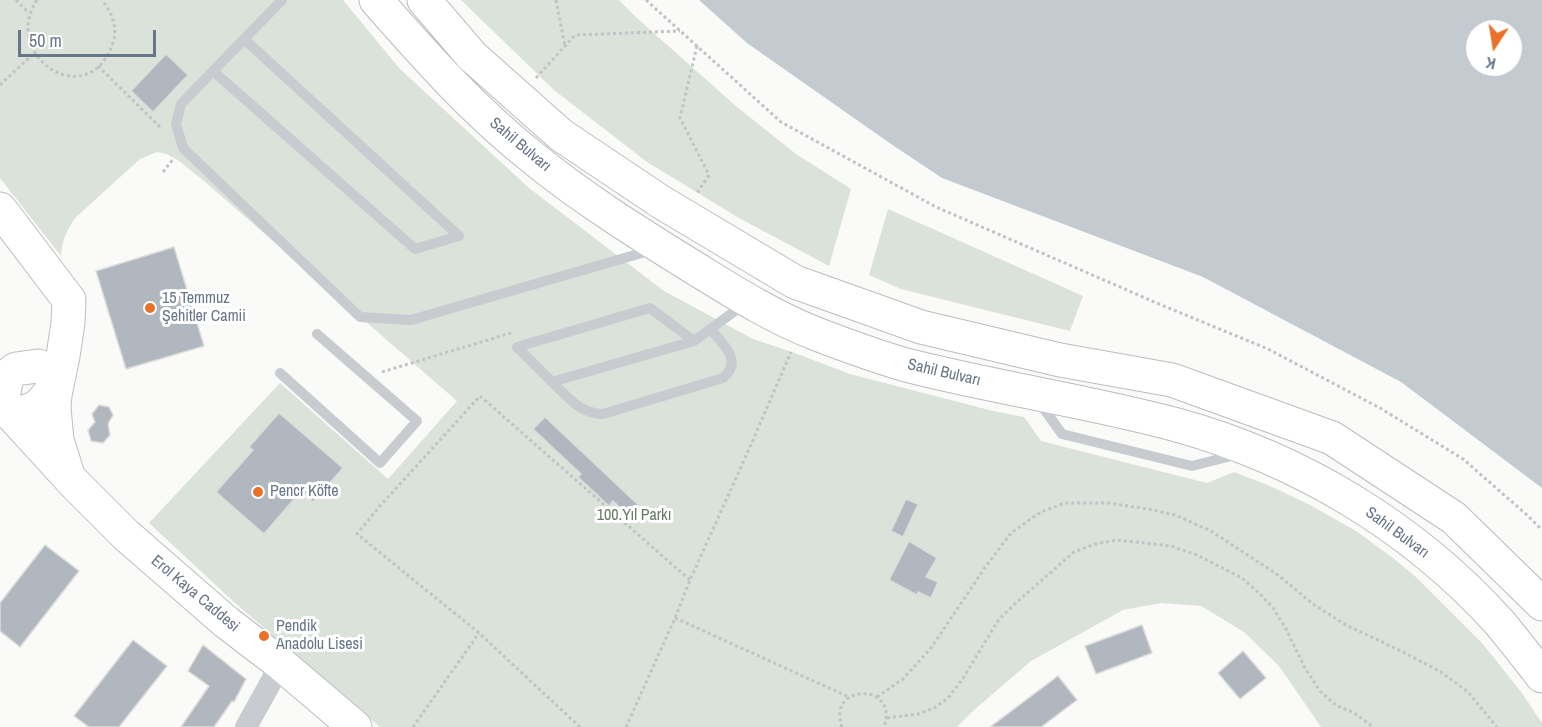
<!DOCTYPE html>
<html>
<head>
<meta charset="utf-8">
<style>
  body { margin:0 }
  #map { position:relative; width:1542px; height:727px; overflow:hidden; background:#fafaf8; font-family:"Archivo Narrow",sans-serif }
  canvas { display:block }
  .north { position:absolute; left:1464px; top:18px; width:60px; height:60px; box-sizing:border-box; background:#fff; border:2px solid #c3c8d0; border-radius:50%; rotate:192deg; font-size:16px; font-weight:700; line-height:24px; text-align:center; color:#68768a }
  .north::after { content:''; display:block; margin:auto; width:21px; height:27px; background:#ea7128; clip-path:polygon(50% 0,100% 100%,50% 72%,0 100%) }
  .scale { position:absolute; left:18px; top:30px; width:138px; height:27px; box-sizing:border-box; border:3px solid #68768a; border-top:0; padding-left:8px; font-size:18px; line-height:21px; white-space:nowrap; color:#68768a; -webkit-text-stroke:4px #fff; paint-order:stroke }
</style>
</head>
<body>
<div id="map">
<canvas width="1542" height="727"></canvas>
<div class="north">K</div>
<div class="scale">50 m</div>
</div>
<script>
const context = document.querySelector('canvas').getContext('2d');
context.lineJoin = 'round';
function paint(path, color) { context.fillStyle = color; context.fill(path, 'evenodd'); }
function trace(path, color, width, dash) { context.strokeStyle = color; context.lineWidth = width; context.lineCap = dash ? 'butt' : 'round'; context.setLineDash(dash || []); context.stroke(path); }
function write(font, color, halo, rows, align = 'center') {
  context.font = font + ' "Archivo Narrow",sans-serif'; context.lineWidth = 6; context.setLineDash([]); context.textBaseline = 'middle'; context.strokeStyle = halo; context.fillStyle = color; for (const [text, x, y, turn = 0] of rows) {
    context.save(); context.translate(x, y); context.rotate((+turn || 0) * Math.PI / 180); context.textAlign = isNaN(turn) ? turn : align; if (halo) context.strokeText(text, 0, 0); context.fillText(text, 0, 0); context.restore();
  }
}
paint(new Path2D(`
  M0,0H343L400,69L529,188L664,291L753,339L792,352L850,374L993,411L1024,417L1041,441L1207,483L1234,472L1268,485L1310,505L1356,531L1393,558L1417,578L1483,644L1521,692L1542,723V727H1321L1279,666L1244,632L1201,606L1161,603L1123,610L1031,661L974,710L957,727H380L235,603L149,523L280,383L388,479L457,401L204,181L179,161L167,154L157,152L140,159L75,218C66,232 62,240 61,256L0,178Z
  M461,0H619L638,19L737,107L796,154L851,189L829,266L739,218L647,162L554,90Z
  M888,209L1083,296L1070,331L901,289L869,275Z`), '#dbe2d9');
paint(new Path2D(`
  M699,0H1542V488L1401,382L1203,277L942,178L891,144L747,43ZM1476,30H1512V66H1476Z`), '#c3cbd1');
const building = new Path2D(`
  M166,54L188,75L153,112L131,91Z
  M174,247L204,346L126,369L96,271Z
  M99,405L109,407L113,415L108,424L110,435L103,443L91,441L88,430L95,422L92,414Z
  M279,413L343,468L313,502L301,491L264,534L216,492L253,450L249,447Z
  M545,417L648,514L638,524L613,501L609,506L578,477L581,474L533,429Z
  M906,499L918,504L903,537L891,531Z
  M909,541L937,558L926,577L938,582L931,598L918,592L917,595L889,580Z
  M45,545L79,571L20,647L0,631V603Z
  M1142,625L1152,653L1096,674L1085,646Z
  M133,640L167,666L119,727H89L74,716Z
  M203,645L246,679L234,702L232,701L214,727H181L209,686L188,671Z
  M1243,651L1266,678L1240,699L1218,673Z
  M1058,676L1077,700L1041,727H990Z`);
paint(building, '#b1b7bf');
trace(building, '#dcdcda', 1.5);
const primary = new Path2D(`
  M0,209L69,300L68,323L63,356L55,395L54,408L57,440L67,472
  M38,366L50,370L58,379C45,401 37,415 9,412L3,398L7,376L16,369Z
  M0,402L75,484L126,535L226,622L281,664L355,727`);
const highway = new Path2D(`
  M376,0C425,56 474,111 532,157C582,198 638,233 693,267C732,291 771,316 814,333C845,345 875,356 906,365C996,388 1088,401 1177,425C1300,459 1413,527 1499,622C1514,640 1528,658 1542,676
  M424,0L472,56L561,135L661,202L795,282L921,327L1060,360L1172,380L1332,438L1454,518L1542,604`);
trace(primary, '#bbbec3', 35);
trace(highway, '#babdc1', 35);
trace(new Path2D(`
  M16,0L28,12
  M37,0C0,56 88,115 113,43C118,28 112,12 102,0
  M556,0L565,46
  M646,0L781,122L936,207L1159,304L1268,349L1380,408L1463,459L1527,515L1542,530
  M697,46L680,118L709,175L697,193
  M98,66L161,128
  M536,78L575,35L680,31
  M0,85L31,56
  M163,172L174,158
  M382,372L511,333
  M675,618L849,697
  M877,697L903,679L931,648L984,569L1011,533L1041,512L1065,503H1108L1148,509L1175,515L1211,531L1278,575L1313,604L1346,625L1403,652L1441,672L1468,692L1497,727
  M887,718L918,714L934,708L948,698L962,680L999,619L1018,601L1074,552L1095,544L1118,540L1171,546L1197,555L1242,578L1260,594L1273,608L1285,627L1305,668L1320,691L1337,706L1353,712L1373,727
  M413,727L479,633
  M580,727L479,633L357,534L380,506L480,396L690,580
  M626,727L675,618L690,580L750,447L791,352
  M842,727C826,683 900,682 884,727`), '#c1c3c6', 3, [3, 3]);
trace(new Path2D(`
  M282,0L181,104L176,124L183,148L360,317L411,320L652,250
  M213,71L415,249L459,236L244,39
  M694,341L650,308L517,347L552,382L694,341L746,303
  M280,373L380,463L417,421L317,334
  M552,382C568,397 580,414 603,414L723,378C744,361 722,343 710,329
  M1039,402L1062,434L1192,466L1239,454`), '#c8cbcf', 10);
trace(new Path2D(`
  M246,727L281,664`), '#c8cbcf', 22);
trace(primary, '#fff', 33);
trace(highway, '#fff', 33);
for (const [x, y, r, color] of [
  [150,308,6,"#ea7128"],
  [258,492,6,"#ea7128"],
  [264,636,6,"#ea7128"]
]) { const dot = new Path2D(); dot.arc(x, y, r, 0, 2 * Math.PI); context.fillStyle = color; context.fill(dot); trace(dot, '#fff', 2); }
write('16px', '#68768a', '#fff', [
  ["Sahil Bulvarı",520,145,40],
  ["Sahil Bulvarı",944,373,13],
  ["Sahil Bulvarı",1397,533,36],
  ["Erol Kaya Caddesi",195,594,40]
]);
write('16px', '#68768a', '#fff', [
  ["15 Temmuz",162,299],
  ["Şehitler Camii",162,317],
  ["Pencr Köfte",270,492],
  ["Pendik",276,627],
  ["Anadolu Lisesi",276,645]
], 'left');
write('16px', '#657b63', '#fff', [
  ["100.Yıl Parkı",634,516]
]);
</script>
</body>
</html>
